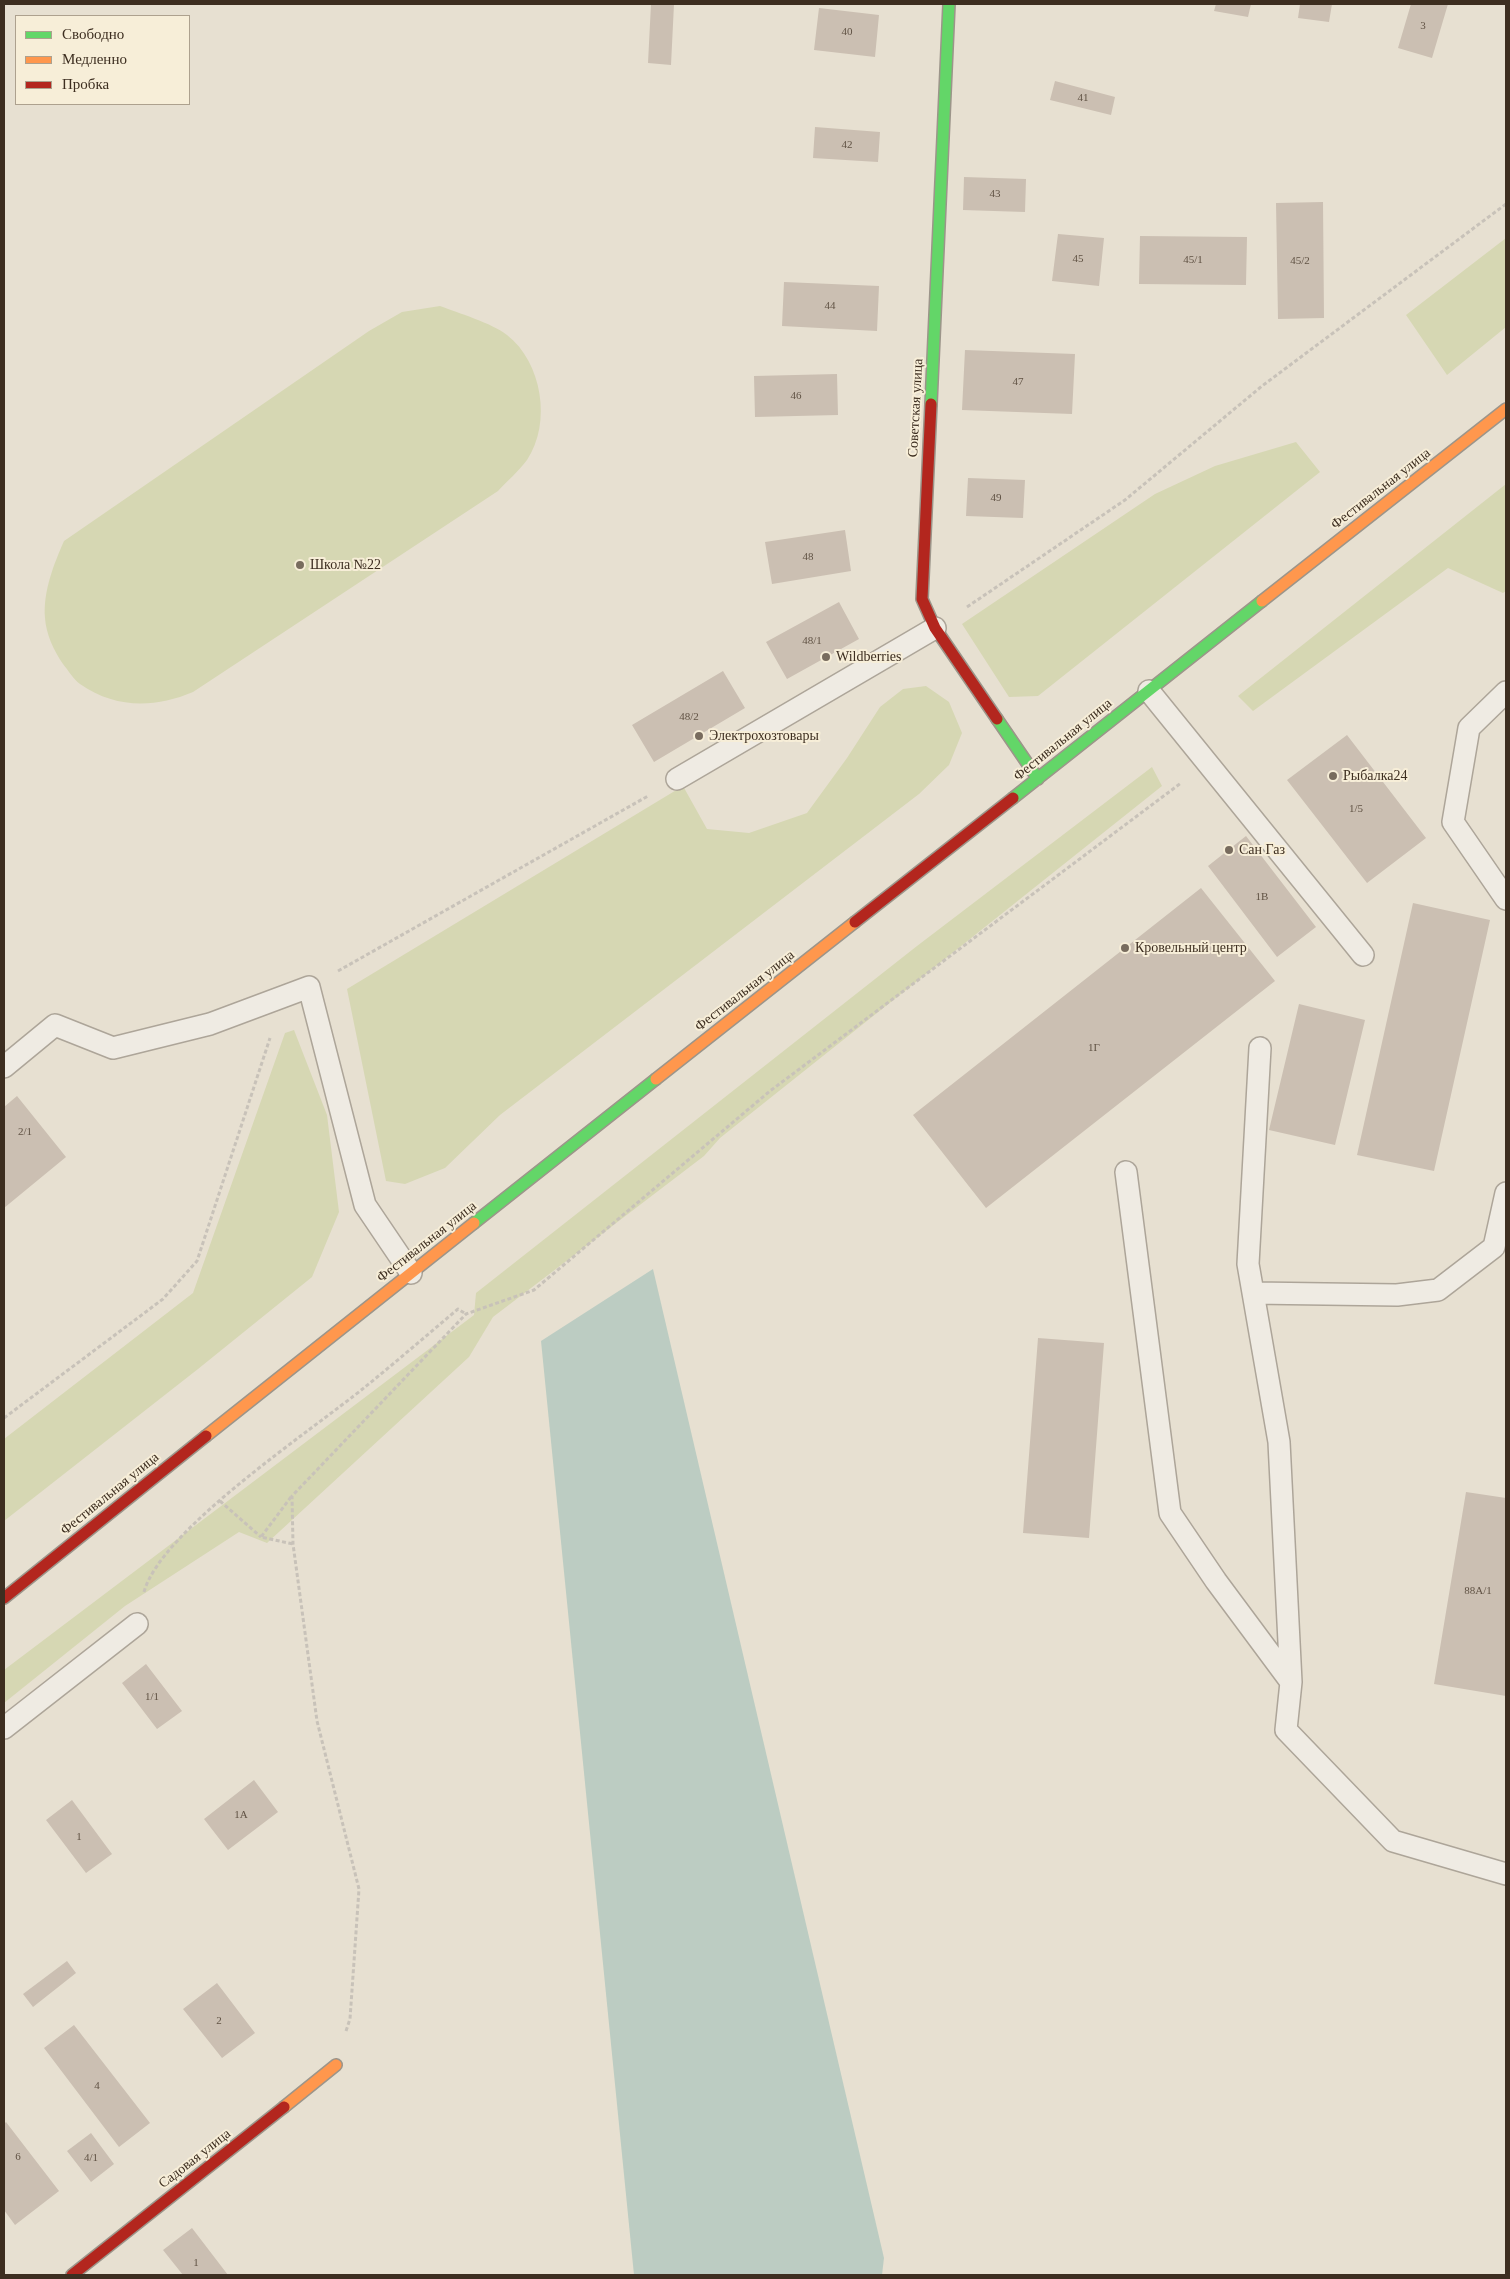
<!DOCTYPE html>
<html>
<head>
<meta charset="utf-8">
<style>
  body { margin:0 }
  #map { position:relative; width:1510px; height:2279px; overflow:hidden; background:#e7e0d1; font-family:"Times New Roman",serif }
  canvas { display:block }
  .frame { position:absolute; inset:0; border:5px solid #3d2e20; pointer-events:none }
  .legend { position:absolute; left:15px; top:15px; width:175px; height:90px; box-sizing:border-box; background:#f7eed8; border:1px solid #ada18e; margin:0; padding:6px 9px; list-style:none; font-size:15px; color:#3d2e20 }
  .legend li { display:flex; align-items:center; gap:10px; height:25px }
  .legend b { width:25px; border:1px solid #ada18e }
</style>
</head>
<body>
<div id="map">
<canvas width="1510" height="2279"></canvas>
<div class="frame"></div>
<ul class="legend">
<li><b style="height:6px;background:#63d668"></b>Свободно</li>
<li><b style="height:6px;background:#ff974d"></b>Медленно</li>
<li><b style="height:6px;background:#b3261e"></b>Пробка</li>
</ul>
</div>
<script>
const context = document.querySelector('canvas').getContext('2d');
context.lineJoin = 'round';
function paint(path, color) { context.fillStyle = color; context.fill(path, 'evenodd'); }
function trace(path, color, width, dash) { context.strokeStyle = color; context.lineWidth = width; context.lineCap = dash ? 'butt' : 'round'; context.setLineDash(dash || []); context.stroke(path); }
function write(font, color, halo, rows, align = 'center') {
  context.font = font + ' "Times New Roman",serif'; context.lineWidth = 4; context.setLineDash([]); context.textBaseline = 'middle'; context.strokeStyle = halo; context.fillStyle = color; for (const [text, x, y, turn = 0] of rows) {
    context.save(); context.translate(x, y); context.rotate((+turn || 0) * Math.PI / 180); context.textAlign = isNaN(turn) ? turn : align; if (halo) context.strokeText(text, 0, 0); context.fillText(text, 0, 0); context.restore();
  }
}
paint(new Path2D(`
  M1506,238V327L1447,375L1406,315Z
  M440,306C458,313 492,323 507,335C542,362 552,423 527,460C519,471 507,481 498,491L193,692C155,708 116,709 80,684C74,680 68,670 63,664C54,651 46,634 45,618C43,591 54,564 64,541L369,331L402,312Z
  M1296,442L1320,472L1038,696L1009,697L962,624L1155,494L1215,466Z
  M1506,484V591L1503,593L1448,568L1253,711L1238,696Z
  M926,686L949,702L962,733L949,765L919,794L500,1115L445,1168L405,1184L386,1181L347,989L683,786L707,829L749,833L807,813L847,758L880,707L903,689Z
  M1152,767L1162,786L720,1138L704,1156L493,1317L469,1357L267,1543L239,1532L125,1606L4,1703V1670L474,1315L476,1293L917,946Z
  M294,1030L327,1115L339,1212L312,1277L198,1369L4,1521V1439L193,1293L285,1033Z`), '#d6d7b3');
paint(new Path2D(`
  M653,1269L884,2258L882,2275H634L541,1341Z`), '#bcccc2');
paint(new Path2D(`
  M651,4H674L671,65L648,63Z
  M1216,4H1251L1248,17L1214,11Z
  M1300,4H1332L1329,22L1298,18Z
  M1411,4H1448L1432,58L1398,48Z
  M819,8L879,15L875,57L814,50Z
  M1055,81L1115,97L1111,115L1050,100Z
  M815,127L880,132L878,162L813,158Z
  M964,177L1026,179L1025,212L963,210Z
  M1323,202L1324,318L1278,319L1276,203Z
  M1058,234L1104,238L1099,286L1052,281Z
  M1140,236L1247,237L1246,285L1139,284Z
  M784,282L879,286L877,331L782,326Z
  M965,350L1075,354L1072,414L962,410Z
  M837,374L838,415L755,417L754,376Z
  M968,478L1025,480L1023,518L966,516Z
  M845,530L851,571L772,584L765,542Z
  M839,602L859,639L787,679L766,642Z
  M723,671L745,708L654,762L632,725Z
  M1347,735L1426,838L1367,883L1287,780Z
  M1246,836L1316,927L1277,957L1208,866Z
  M1201,888L1275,981L986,1208L913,1115Z
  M1413,903L1490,920L1434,1171L1357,1155Z
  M1299,1004L1365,1020L1335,1145L1269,1130Z
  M17,1096L66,1157L4,1208V1107Z
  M1038,1338L1104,1343L1089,1538L1023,1533Z
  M1466,1492L1506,1498V1696L1434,1684Z
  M146,1664L182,1711L157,1729L122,1683Z
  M254,1780L278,1812L228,1850L204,1819Z
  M72,1800L112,1854L86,1873L46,1820Z
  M67,1961L76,1973L33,2007L23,1994Z
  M217,1983L255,2033L222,2058L183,2009Z
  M74,2025L150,2123L119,2147L44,2048Z
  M6,2122L59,2191L15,2225L4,2210V2124Z
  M91,2133L114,2164L91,2182L67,2151Z
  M192,2228L228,2275H183L163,2250Z`), '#cbbfb2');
const lane = new Path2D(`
  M1149,691L1363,955
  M1506,692L1469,728L1453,822L1506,899
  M677,779L935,628
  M1260,1048L1248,1264L1279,1442L1291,1682L1286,1730L1393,1841L1506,1874
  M4,1067L55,1025L113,1048L210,1024L309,987L365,1205L411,1273
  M1126,1172L1170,1513L1216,1581L1291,1682
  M1253,1293L1397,1295L1438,1290L1494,1247L1506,1193
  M4,1728L137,1624`);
const fast = new Path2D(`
  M931,404L949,4
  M997,719L1038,779
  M1013,798L1262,601
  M474,1223L656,1079`);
const slow = new Path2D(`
  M1262,601L1506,409
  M656,1079L855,922
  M206,1436L474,1223
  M284,2107L336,2065`);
const jam = new Path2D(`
  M931,404L922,599L935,628L997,719
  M855,922L1013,798
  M4,1598L206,1436
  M72,2275L284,2107`);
trace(lane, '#ada599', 24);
trace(fast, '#9c958a', 14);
trace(slow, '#9c958a', 14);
trace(jam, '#9c958a', 14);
trace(new Path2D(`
  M967,607L1125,500L1262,386L1506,204
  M338,971L648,796
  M4,1418L163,1299L197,1261L270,1038
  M291,1497L261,1537L293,1544
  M220,1501L261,1537
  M144,1592C161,1530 311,1431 365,1387C396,1362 427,1335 458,1309L466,1314
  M346,2031L350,2019L359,1889L317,1721L293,1544L292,1496L466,1314L534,1290L770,1091L1181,783`), '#c8c2b9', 3, [4, 2.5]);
trace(lane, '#efebe3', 21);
trace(fast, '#63d668', 11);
trace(slow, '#ff974d', 11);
trace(jam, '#b3261e', 11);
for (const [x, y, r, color] of [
  [300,565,5,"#786c5e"],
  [826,657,5,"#786c5e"],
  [699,736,5,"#786c5e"],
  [1333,776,5,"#786c5e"],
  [1229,850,5,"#786c5e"],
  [1125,948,5,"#786c5e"]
]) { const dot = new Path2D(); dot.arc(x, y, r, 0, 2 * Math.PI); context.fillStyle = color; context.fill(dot); trace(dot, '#f7eed8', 2); }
write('11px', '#605244', null, [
  ["3",1423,26],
  ["40",847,32],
  ["41",1083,98],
  ["42",847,145],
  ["43",995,194],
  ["45",1078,259],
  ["45/1",1193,260],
  ["45/2",1300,261],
  ["44",830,306],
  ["47",1018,382],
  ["46",796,396],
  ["49",996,498],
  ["48",808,557],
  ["48/1",812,641],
  ["48/2",689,717],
  ["1/5",1356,809],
  ["1В",1262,897],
  ["1Г",1094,1048],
  ["2/1",25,1132],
  ["88А/1",1478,1591],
  ["1/1",152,1697],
  ["1А",241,1815],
  ["1",79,1837],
  ["2",219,2021],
  ["4",97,2086],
  ["6",18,2157],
  ["4/1",91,2158],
  ["1",196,2263]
]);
write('14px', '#3d2e20', '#f7eed8', [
  ["Советская улица",916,408,-87],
  ["Фестивальная улица",1381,489,-38],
  ["Фестивальная улица",1063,740,-39],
  ["Фестивальная улица",745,991,-38],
  ["Фестивальная улица",427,1242,-38],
  ["Фестивальная улица",110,1494,-39],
  ["Садовая улица",195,2159,-38]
]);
write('14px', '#3d2e20', '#f7eed8', [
  ["Школа №22",310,565],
  ["Wildberries",836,657],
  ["Электрохозтовары",709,736],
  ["Рыбалка24",1343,776],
  ["Сан Газ",1239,850],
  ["Кровельный центр",1135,948]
], 'left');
</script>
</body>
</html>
